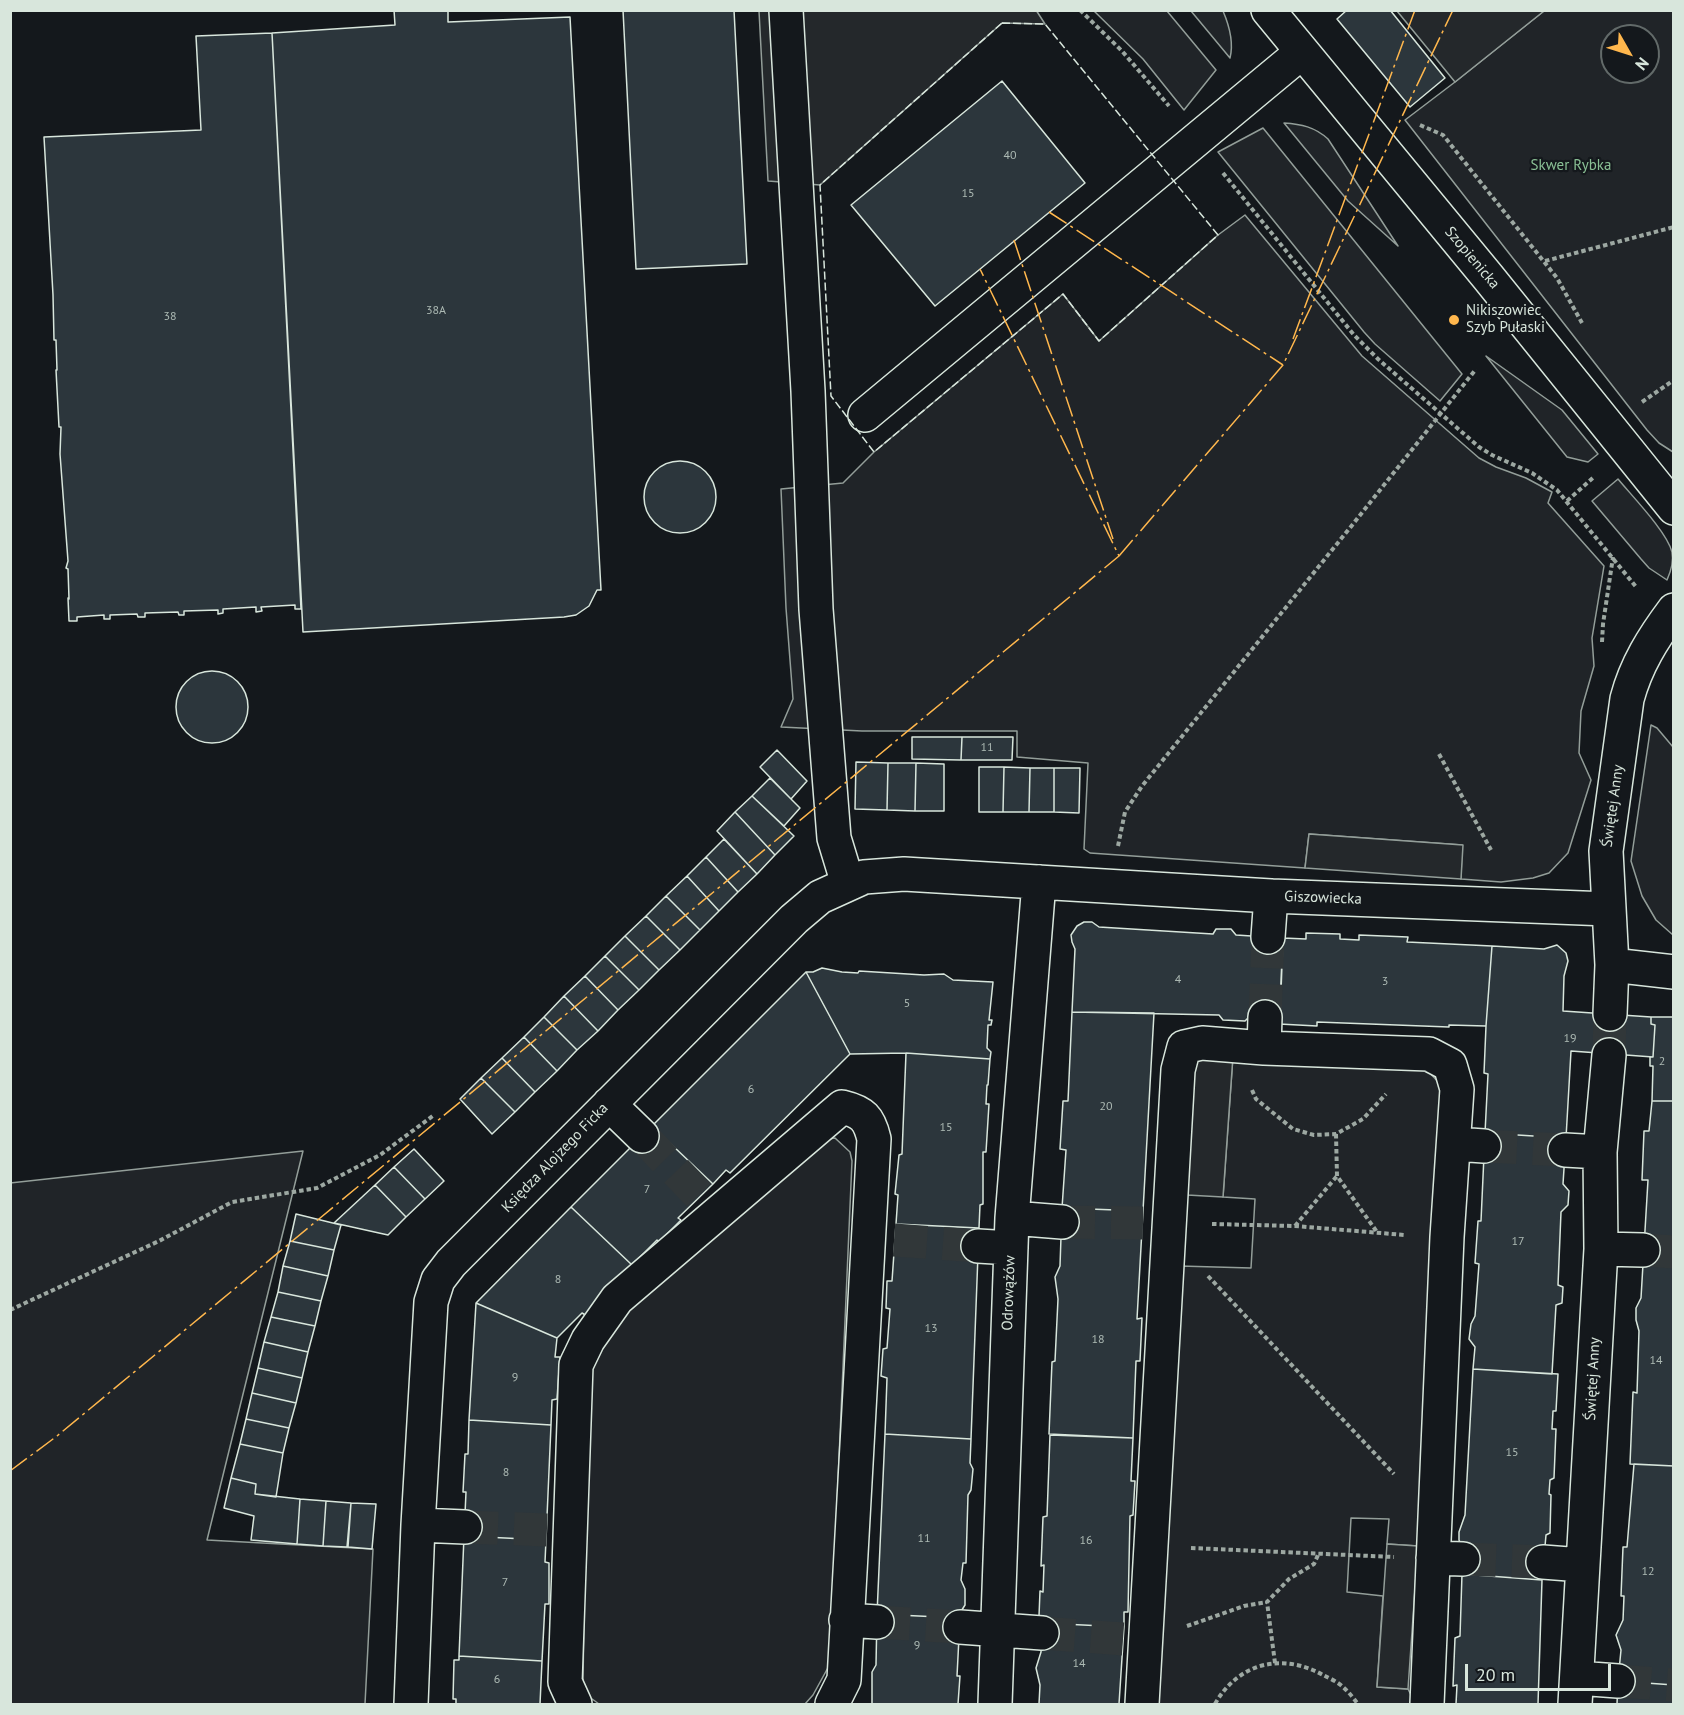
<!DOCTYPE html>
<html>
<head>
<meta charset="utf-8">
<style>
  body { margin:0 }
  #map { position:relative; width:1684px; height:1715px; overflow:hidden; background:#14181c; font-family:"PT Sans",sans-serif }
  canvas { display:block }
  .frame { position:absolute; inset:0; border:12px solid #d8e6dc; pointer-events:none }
  .north { position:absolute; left:1600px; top:24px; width:60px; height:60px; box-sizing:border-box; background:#14181c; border:2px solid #626a69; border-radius:50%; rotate:129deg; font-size:16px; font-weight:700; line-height:24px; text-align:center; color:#d8e6dc }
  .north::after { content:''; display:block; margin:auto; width:21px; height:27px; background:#ffb74d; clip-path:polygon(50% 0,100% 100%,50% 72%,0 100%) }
  .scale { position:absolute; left:1465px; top:1664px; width:146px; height:27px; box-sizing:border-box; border:3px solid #d8e6dc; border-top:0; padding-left:8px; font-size:18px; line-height:21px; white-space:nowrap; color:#d8e6dc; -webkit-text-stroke:4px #14181c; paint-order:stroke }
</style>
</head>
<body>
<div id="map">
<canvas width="1684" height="1715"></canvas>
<div class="frame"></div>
<div class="north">N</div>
<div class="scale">20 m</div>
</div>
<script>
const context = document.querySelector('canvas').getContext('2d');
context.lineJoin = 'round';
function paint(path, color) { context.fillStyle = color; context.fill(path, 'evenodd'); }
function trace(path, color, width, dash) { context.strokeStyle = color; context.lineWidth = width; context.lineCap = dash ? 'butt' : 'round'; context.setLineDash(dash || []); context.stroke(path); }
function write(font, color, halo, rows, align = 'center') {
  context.font = font + ' "PT Sans",sans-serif'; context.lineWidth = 4.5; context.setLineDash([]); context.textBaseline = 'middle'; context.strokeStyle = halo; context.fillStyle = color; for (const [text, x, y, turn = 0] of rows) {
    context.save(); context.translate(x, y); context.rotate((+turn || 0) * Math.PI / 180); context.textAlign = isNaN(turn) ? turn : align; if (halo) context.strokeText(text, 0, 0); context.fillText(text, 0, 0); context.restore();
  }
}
const green = new Path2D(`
  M1094,11H1167L1216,70L1184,110L1143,59Z
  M1191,11H1223C1229,25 1234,42 1230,58Z
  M1544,11H1673V452L1659,443L1647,430L1405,120L1455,82ZM1612,36H1648V72H1612Z
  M1284,123C1301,124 1315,127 1328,139L1398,246L1348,201Z
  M1263,128L1462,374L1440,401L1375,344L1364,332L1218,152Z
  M1245,215L1362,356L1479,458L1496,467L1526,478L1552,492L1548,503L1604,566L1592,638L1594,666L1581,711L1579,753L1591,780L1568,853L1549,873L1533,878L1501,882L1461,879L1462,845L1309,834L1305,868L1090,853L1084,849L1088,763L1017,757V731H862L781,727L793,699L786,608L781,489L843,483L874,452L1063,294L1099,341L1218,235Z
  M1486,356L1562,410L1598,454L1588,462L1567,457Z
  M1618,479C1632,496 1667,532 1672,552C1674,562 1671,571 1667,580L1649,568L1641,559L1592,501Z
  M1651,725L1657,728L1673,747V935L1656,920L1642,896L1631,861Z
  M1233,1056L1425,1068L1444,1088L1418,1546L1387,1544L1389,1519L1351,1518L1347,1592L1383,1596L1377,1687L1408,1689L1412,1697L1411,1704H1157L1180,1266L1251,1268L1255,1199L1223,1197Z
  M835,1138L850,1152L852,1161L830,1664L813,1695L805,1704H599L588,1696L583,1681L588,1366L614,1320L821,1140Z
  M303,1151L207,1540L373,1549L365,1704H11L10,1183Z`);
paint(green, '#202428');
trace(green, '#939e99', 1.5);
const parking = new Path2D(`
  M1036,10L1045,24L1002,23L820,185L768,181L759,11Z
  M1397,11H1544L1455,82Z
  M1309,834L1463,845L1461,879L1305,868Z
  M1205,1054L1233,1056L1223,1197L1187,1195L1195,1061Z
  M1387,1544L1418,1546L1408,1689L1377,1687Z`);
paint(parking, '#24282b');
trace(parking, '#939e99', 1.5);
const building = new Path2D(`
  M394,10H448V22L570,17L601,590H597L589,606L576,615L564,617L303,632L272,33L395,25Z
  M623,10H734L747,264L636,269Z
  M1347,10H1390L1445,78L1410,107L1337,19Z
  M272,33L301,609H295V605L261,607L262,611L256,612V607L223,609V613L218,614V610L184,611V615H179L178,612L145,613V617H138L137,614L110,615V619H104V615L77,617V621H69L68,598L69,599L68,569L66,568L68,561L60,454L61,427H59L56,370H57L56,340H54L53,295L44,137L201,130L196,36Z
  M1002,81L1085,183L935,306L851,205Z
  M644 497a36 36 0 1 1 72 0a36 36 0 1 1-72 0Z
  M176 707a36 36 0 1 1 72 0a36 36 0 1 1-72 0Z
  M912,737H962L961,760L912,759Z
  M962,737H1013L1012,760H961Z
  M777,750L807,781L791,799L760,767Z
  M856,762L888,763L887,810L855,809Z
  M888,763H916L915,811L887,810Z
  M916,763L944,764V811H915Z
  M979,767H1004L1003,812H979Z
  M1004,767L1030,768L1029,812H1003Z
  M1030,768H1054V812H1029Z
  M1054,768H1080L1079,813L1054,812Z
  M770,778L800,808L784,826L752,796Z
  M752,796L794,836L775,855L735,812Z
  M735,812L775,855L757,874L717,831Z
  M724,839L757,874L738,892L706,857Z
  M706,857L738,892L719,911L687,876Z
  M687,876L719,911L700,930L666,896Z
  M666,896L700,930L680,950L646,916Z
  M646,916L680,950L659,970L625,936Z
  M1084,922H1092L1099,927L1213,934L1216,929H1231L1236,935L1283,938L1280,1018L1250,1016L1245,1021L1223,1020L1219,1015L1072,1012L1075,949L1072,942L1071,935L1077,926Z
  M1306,933L1340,934V939L1359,940V935L1408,937L1407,942L1492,946L1486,1026L1449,1025V1027L1317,1022V1026L1279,1024L1283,938L1306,939Z
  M625,936L659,970L639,990L605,956Z
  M1557,945L1566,953L1568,961L1564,976L1563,1011L1651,1017V1024L1655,1025L1653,1057L1571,1051L1566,1138L1485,1133L1488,1074L1484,1073L1486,1026L1492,946L1544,949Z
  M605,956L639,990L618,1010L585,976Z
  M822,968L842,972L858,973L859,971L924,975L944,974L953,980L993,982L989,1020H992L991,1025H988L987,1048L991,1052L990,1059L906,1053L850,1054L806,972H813Z
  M806,972L850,1054L730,1173L726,1170L713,1184L652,1126Z
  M585,976L618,1010L598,1031L564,996Z
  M564,996L598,1031L577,1050L544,1017Z
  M1072,1012L1154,1013L1143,1211L1062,1208L1066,1150L1060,1149L1063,1101H1068Z
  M544,1017L577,1050L557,1071L524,1037Z
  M1651,1017H1674V1101H1652L1653,1066H1650V1057H1653L1655,1025L1651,1024Z
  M524,1037L557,1071L535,1092L502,1058Z
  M906,1053L990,1059L988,1085H987L986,1104H989L986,1152H983V1204L980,1205L979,1228L896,1224L898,1195L895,1194L899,1155L902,1154Z
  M502,1058L535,1092L515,1112L481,1078Z
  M481,1078L515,1112L492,1134L460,1099Z
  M1652,1101H1674V1265L1643,1264L1648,1180H1642L1644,1131H1649Z
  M652,1126L713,1184L678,1218L681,1220L659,1242L657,1240L632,1265L571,1207Z
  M1485,1133L1566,1138L1563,1184L1569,1191L1568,1205L1561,1212L1558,1285L1563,1287L1562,1303L1556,1305L1552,1374L1473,1369L1475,1347L1469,1339L1471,1324L1475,1316L1479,1264L1475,1263L1478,1221H1481Z
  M414,1149L444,1181L425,1199L394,1167Z
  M394,1167L425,1199L406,1217L375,1185Z
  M375,1185L406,1217L388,1235L334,1223Z
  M571,1207L632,1265L587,1316L582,1313L557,1338L476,1303Z
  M1062,1208L1143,1211L1137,1319L1142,1318L1140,1361H1136L1133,1438L1049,1434L1052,1362L1055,1361L1058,1299L1055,1277L1060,1266Z
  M296,1214L341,1225L334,1250L290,1241Z
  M896,1224L979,1228L971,1439L885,1434L887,1378L881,1376L883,1349L887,1348L890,1309L886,1308L887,1281H892Z
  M290,1241L334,1250L328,1276L283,1266Z
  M1643,1264L1674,1265V1466L1630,1464L1633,1392L1637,1393L1639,1331L1636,1320V1308L1641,1298Z
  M283,1266L328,1276L321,1301L278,1292Z
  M278,1292L321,1301L315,1326L271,1317Z
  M476,1303L557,1338L555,1357H560L557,1399L552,1400L551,1425L469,1420Z
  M271,1317L315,1326L308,1352L264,1342Z
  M264,1342L308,1352L302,1378L258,1368Z
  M258,1368L302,1378L296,1403L252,1393Z
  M1473,1369L1558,1374L1556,1411H1553L1552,1429H1556L1554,1478L1550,1480L1549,1494L1551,1495L1550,1533L1546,1535L1542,1580L1462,1574L1463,1551L1459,1540V1532L1465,1515Z
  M252,1393L296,1403L289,1428L246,1419Z
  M246,1419L289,1428L283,1453L240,1444Z
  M469,1420L551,1425L546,1540L464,1536L466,1492H463L465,1454H468Z
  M885,1434L971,1439L970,1463L973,1469L971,1490L968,1495L966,1563H963L961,1580L965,1589V1605L960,1613V1618L877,1614Z
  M1050,1435L1133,1438L1131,1481H1135L1133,1515L1130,1516L1128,1612H1124V1627L1042,1623L1041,1616H1039L1040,1591L1043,1592L1044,1565L1041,1566L1043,1517L1047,1516Z
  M240,1444L283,1453L276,1497L255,1494L256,1484L231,1478Z
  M1634,1464L1674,1466V1685L1618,1681L1621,1650L1616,1635L1623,1620L1624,1596H1621L1623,1547H1627Z
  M231,1478L256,1484L255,1494L300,1499L297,1544L251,1540L254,1516L224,1508Z
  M300,1499L326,1501L323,1546L297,1544Z
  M326,1501L351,1503L347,1547L323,1546Z
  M351,1503L376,1504L372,1549L348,1547Z
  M464,1536L546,1540L545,1562L549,1563V1604H545L542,1661L459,1656Z
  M1462,1574L1542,1580L1538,1704H1456L1457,1685L1453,1686L1455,1638L1460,1636Z
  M877,1614L960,1618L957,1676H960L958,1704H872V1672L876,1665Z
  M1042,1623L1124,1627L1119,1704H1039L1040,1685L1036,1668L1041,1652Z
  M459,1656L542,1661L540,1704H456V1699H453L454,1660H459Z
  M1618,1681L1674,1685V1704H1617Z`);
paint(building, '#2c363c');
trace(building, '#d8e6dc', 1.5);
trace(new Path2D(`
  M1265,1017L1268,937
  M1609,1055L1610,1014
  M642,1136L700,1196
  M1484,1146L1565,1150
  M1062,1222L1143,1223
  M894,1240L978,1246
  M1643,1250L1674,1252
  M465,1527L547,1530
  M1463,1559L1543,1562
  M877,1622L960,1627
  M1042,1633L1123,1639
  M1618,1681L1674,1685`), '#313739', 33, [33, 16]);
const minor = new Path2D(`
  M786,10L808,391L816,609L834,838L848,884
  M1268,10L1488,277L1674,508
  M865,415L1302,52
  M1268,937L1271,896
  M1612,965L1674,972
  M1610,1014L1612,965L1606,851L1627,699C1636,665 1653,638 1674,610
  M1264,1048L1265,1017
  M609,1104L642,1136
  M1455,1144L1484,1146
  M1565,1150L1600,1152
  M1012,1218L1062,1222
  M978,1246L1011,1248
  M1601,1249L1643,1250
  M418,1525L465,1527
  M1433,1558L1463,1559
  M1543,1562L1582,1565
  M846,1620L877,1622
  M960,1627L1042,1633
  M1577,1678L1618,1681
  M411,1704L418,1525L431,1302L438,1280L451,1263L794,919L820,897L864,877L904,874L1271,896L1608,909
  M575,1704L565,1682L576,1365L588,1340L617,1299L842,1107C863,1112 869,1118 874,1139L844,1680L832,1704
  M995,1704L1012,1218L1039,882
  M1142,1704L1178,1070L1184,1047L1202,1043L1264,1048L1429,1054L1450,1065L1457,1089L1447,1237L1427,1704
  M1575,1704L1601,1249L1600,1152L1609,1055`);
trace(minor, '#d8e6dc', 36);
trace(new Path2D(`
  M1080,10L1122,51L1169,106
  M1420,125L1443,135L1557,278L1582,323
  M1223,173L1354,335L1378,359L1479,447L1492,455L1532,473L1557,490L1637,588
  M1545,261L1674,227
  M1642,402L1674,380
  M1567,501L1595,476
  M1602,642L1603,624L1613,557
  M1439,754L1491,850
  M1118,846L1125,812L1142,786L1353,524L1476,369
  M1252,1090L1256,1099L1293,1129L1314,1135L1336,1134L1363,1119L1386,1094
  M1336,1134L1337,1176L1377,1232
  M1212,1224L1295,1226L1405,1235
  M1295,1226L1337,1176
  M1208,1276L1394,1474
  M10,1310L159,1241L232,1202L317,1188L380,1155L434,1115
  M1191,1548L1394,1557
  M1187,1626L1244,1606L1267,1602
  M1275,1663L1267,1602L1289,1579L1314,1564L1318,1555
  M1215,1704C1238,1663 1282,1652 1323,1675C1329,1678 1338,1682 1343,1687C1349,1692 1354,1699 1358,1704`), '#9da8a2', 4, [4.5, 3]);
trace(minor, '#14181c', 33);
trace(new Path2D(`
  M1002,23L1045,24L1218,235L1099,341L1063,294L874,452L831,396L820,185Z`), '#d8e6dc', 1.5, [8, 3]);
trace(new Path2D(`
  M1049,212L1283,365
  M1014,240L1113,539
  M1293,339L1415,10
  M1119,556L1283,365L1453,10
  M10,1471L57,1436L1119,556L980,269`), '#ffb74d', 1.5, [21, 4.5, 3, 4.5]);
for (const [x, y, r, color] of [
  [1454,320,6,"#ffb74d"]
]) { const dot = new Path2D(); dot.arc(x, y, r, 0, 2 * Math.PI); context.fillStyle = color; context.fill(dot); trace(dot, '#14181c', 2); }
write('12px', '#adbab4', null, [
  ["40",1010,156],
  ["15",968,194],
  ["38A",436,311],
  ["38",170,317],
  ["11",987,748],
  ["4",1178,980],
  ["3",1385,982],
  ["5",907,1004],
  ["19",1570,1039],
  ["2",1662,1062],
  ["6",751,1090],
  ["20",1106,1107],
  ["15",946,1128],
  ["7",647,1190],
  ["17",1518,1242],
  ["8",558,1280],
  ["13",931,1329],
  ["18",1098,1340],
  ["14",1656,1361],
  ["9",515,1378],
  ["15",1512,1453],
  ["8",506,1473],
  ["11",924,1539],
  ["16",1086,1541],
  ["12",1648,1572],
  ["7",505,1583],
  ["9",917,1646],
  ["14",1079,1664],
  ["6",497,1680]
]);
write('15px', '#8ac095', '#14181c', [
  ["Skwer Rybka",1571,166]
]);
write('15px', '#d8e6dc', '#14181c', [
  ["Szopienicka",1472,258,50],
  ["Świętej Anny",1613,806,-82],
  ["Giszowiecka",1323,898,2],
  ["Księdza Alojzego Ficka",555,1158,-46],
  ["Odrowążów",1009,1293,-88],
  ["Świętej Anny",1593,1379,-87]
]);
write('15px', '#d8e6dc', '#14181c', [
  ["Nikiszowiec",1466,311],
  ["Szyb Pułaski",1466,328]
], 'left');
</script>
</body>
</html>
